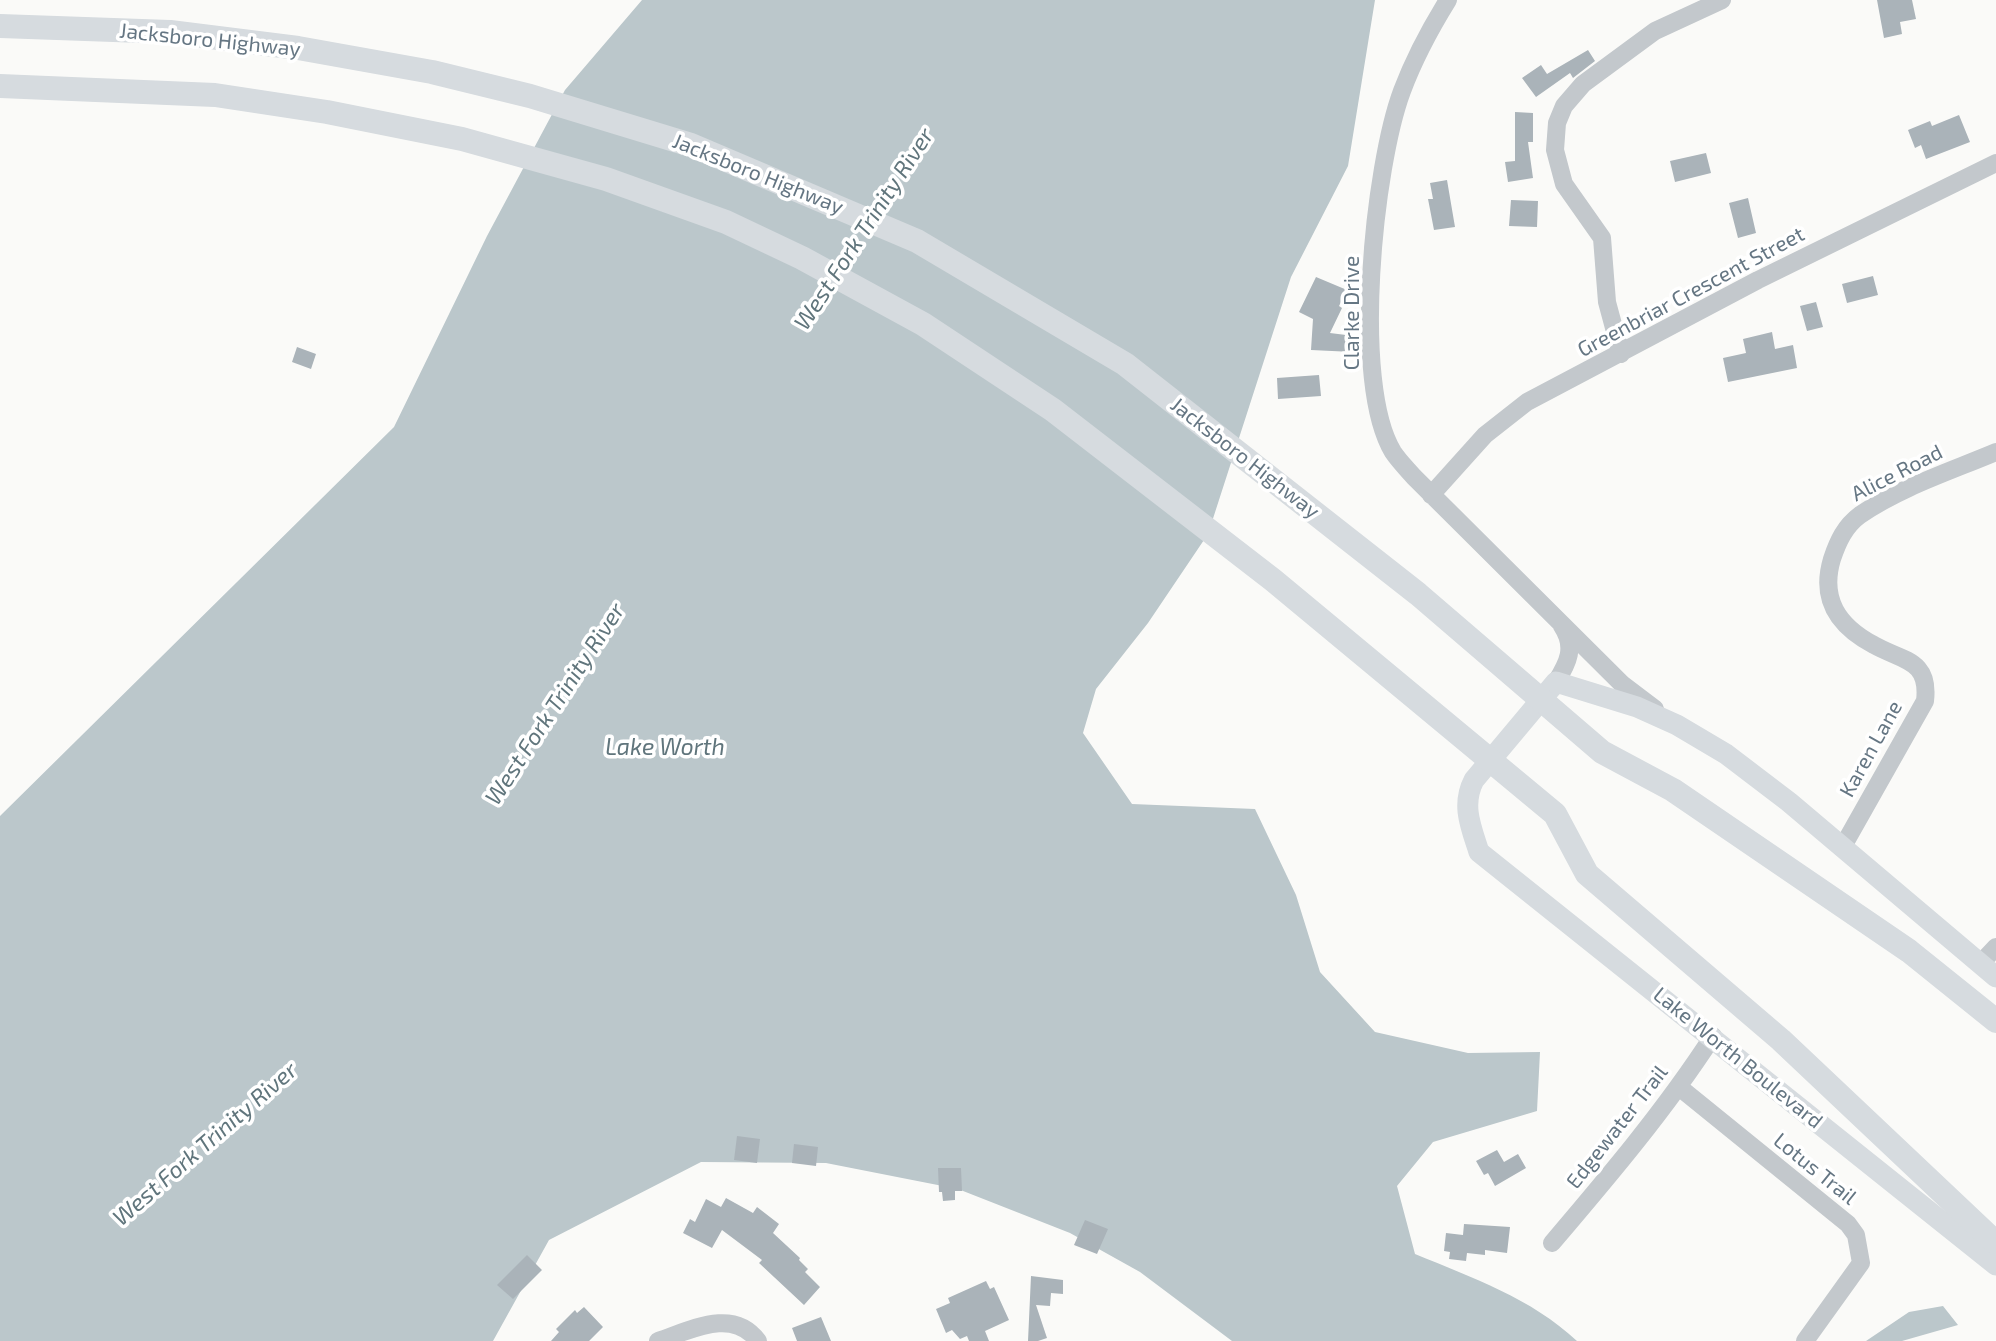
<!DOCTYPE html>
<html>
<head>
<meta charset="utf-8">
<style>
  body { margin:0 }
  canvas { display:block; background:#fafaf8 }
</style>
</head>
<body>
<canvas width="1996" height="1341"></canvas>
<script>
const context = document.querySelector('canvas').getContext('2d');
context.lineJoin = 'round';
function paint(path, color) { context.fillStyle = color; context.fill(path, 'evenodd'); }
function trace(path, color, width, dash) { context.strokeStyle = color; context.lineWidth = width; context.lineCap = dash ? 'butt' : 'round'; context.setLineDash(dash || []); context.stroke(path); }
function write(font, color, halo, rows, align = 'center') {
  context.font = font + ' "Exo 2",sans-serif'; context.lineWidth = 7; context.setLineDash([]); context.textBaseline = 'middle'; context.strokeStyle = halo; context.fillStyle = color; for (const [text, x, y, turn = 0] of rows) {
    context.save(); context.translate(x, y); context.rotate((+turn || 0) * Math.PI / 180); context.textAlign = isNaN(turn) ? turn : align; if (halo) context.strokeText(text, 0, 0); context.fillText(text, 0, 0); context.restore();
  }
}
paint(new Path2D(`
  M642,0H1375L1348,166L1291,277L1208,534L1148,623L1096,689L1083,733L1132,804L1255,809L1296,895L1320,972L1375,1032L1468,1053L1540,1052L1537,1111L1433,1142L1397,1186L1415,1254C1473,1278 1531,1298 1577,1341H1232L1140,1272L1070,1233L958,1189L826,1163L701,1162L549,1240L493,1341H0V816L394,427L487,236L565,90Z
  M1943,1306L1958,1325L1902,1341H1866L1909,1312Z`), '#bbc7cb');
paint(new Path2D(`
  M1877,0H1912L1916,19L1900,22L1902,34L1884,38Z
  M1588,50L1595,61L1573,78L1570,73L1536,97L1522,78L1541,65L1547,74Z
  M1515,112L1533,113V142H1528L1533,178L1508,182L1505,162L1515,161Z
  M1959,115L1970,142L1926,159L1921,145L1915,148L1908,130L1930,121L1932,126Z
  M1706,153L1711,173L1675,182L1670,161Z
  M1447,180L1455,227L1434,230L1428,199H1433L1430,183Z
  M1748,198L1756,233L1738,238L1729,203Z
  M1511,200L1538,201L1537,227L1509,226Z
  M1873,276L1878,295L1847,303L1842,284Z
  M1316,277L1347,290L1339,306L1342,308L1330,333L1354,336L1353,352L1311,350L1313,319L1299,312Z
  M1816,302L1823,327L1807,331L1800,306Z
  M1772,332L1775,349L1793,345L1797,368L1728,382L1723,358L1746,353L1743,339Z
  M297,347L316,354L311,369L292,362Z
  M1319,375L1321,396L1278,399L1277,378Z
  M737,1136L760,1139L757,1163L734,1160Z
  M794,1144L818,1147L816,1166L792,1163Z
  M1497,1150L1504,1162L1518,1154L1526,1168L1495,1186L1488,1173L1484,1175L1476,1161Z
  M938,1168H961L962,1191H955V1200L943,1201L942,1192H939Z
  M726,1198L753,1213L757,1207L779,1224L773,1233L800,1258L799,1260L808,1269L805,1272L820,1287L804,1305L759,1263L762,1260L722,1230L712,1248L683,1233L690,1219L695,1222L706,1199L721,1207Z
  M1085,1220L1108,1229L1097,1254L1074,1245Z
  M1464,1224L1510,1227L1507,1253L1485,1250V1255L1467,1253L1466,1261L1449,1259L1450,1252L1444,1251L1446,1233L1463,1235Z
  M527,1255L542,1270L513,1299L497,1285Z
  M1031,1276L1063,1280V1294L1051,1293L1050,1306L1036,1305L1047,1338L1038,1341H1028Z
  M986,1281L990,1289L994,1287L1009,1320L985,1331L989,1341H969L967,1336L960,1339L952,1330L946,1333L936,1309L950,1303L948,1298Z
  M584,1307L603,1327L589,1341H551L559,1332L556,1329L575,1310L577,1313Z
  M821,1317L831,1341H797L792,1328Z`), '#aab3b9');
trace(new Path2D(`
  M1448,0C1430,29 1414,59 1402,91C1374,166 1351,383 1393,452C1399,461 1407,469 1414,477L1622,684L1655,709
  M1621,354L1607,302L1602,238L1564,184L1555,150L1557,123L1564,106L1583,84L1655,31L1722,0
  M1431,495L1485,435L1527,402L1758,280L1996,163
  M1556,682C1568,663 1576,647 1562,626
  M1842,848L1925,701C1930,659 1902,661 1874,645C1838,626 1820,599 1832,559C1838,541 1845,526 1860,515C1901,487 1951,471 1996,452
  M1980,964L1996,947
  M1679,1087L1848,1224L1856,1235L1861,1263L1805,1341
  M1552,1243C1609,1176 1665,1110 1713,1036
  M658,1341C691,1330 733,1307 758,1341`), '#c3c8cc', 18);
trace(new Path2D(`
  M1996,977L1789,802L1726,754L1677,725L1637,707L1556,682L1474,780C1461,805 1471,827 1479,852L1996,1265`), '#d6dbdf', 21);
trace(new Path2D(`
  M0,26L170,32L298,48L432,72L530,96L691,145L917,241L1125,364L1418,594L1602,752L1673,790L1909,951L1996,1021
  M0,86L215,95L327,112L462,139L606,179L726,222L802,258L923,324L1053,410L1273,580L1555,814L1587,874L1781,1040L1996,1243`), '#d6dbdf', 24);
write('21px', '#657683', '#fff', [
  ["Jacksboro Highway",210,40,6],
  ["Jacksboro Highway",758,174,22],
  ["Greenbriar Crescent Street",1691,292,-28],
  ["Clarke Drive",1352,313,-90],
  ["Jacksboro Highway",1245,458,38],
  ["Alice Road",1897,473,-27],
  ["Karen Lane",1871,749,-61],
  ["Lake Worth Boulevard",1738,1058,39],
  ["Edgewater Trail",1617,1127,-52],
  ["Lotus Trail",1815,1169,39]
]);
write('italic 23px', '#60757c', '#fff', [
  ["West Fork Trinity River",864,229,-57],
  ["West Fork Trinity River",555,704,-57],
  ["Lake Worth",665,747],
  ["West Fork Trinity River",205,1144,-41]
]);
</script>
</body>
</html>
